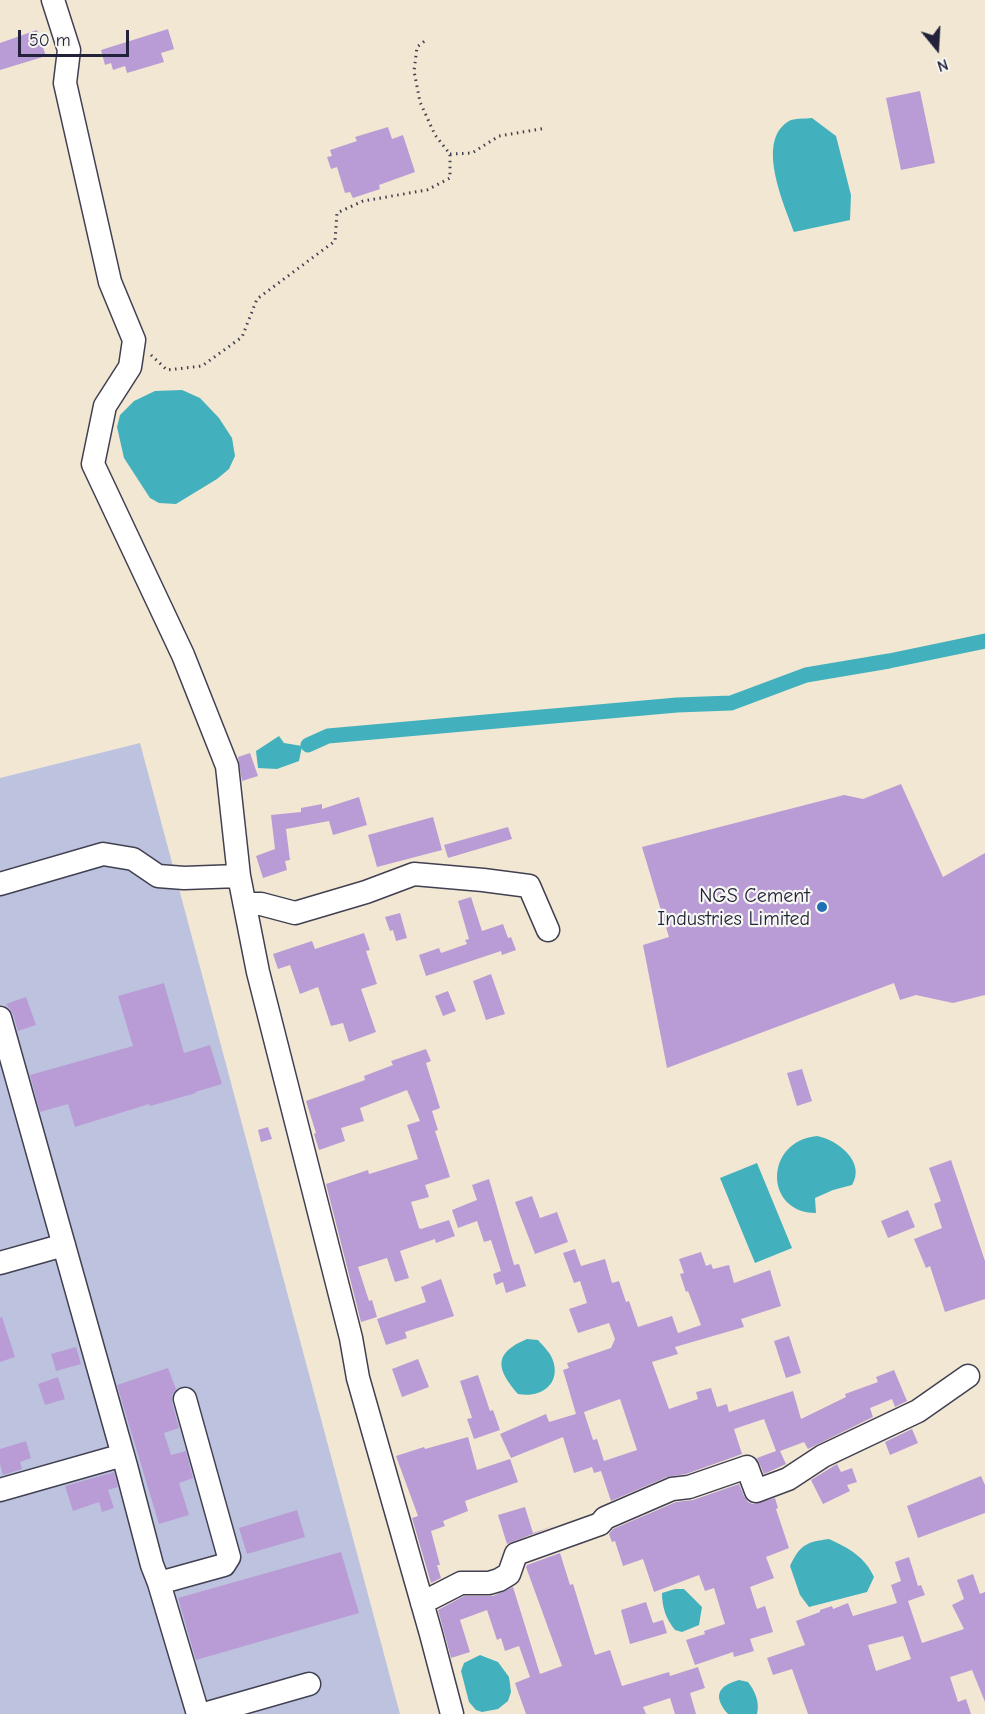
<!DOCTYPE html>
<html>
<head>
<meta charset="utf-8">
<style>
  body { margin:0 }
  #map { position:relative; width:985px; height:1714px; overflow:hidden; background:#f2e7d2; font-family:"Comic Neue",sans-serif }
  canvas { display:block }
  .north { position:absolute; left:907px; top:18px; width:60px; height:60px; -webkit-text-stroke:4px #f6f6f2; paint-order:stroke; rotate:162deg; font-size:16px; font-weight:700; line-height:24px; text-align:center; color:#22223b }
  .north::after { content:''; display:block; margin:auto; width:21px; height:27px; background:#22223b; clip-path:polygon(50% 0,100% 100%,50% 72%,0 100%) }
  .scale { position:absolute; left:18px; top:30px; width:111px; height:27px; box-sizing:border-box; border:3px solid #22223b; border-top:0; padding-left:8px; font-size:18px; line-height:21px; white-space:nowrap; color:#22223b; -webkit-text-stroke:4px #f6f6f2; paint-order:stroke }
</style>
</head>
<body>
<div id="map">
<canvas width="985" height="1714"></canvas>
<div class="north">N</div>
<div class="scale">50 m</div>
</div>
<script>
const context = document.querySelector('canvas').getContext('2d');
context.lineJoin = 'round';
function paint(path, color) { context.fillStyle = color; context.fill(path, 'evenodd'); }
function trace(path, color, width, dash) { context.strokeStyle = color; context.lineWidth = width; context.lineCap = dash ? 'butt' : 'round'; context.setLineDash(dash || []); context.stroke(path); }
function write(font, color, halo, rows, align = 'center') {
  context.font = font + ' "Comic Neue",sans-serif'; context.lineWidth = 4.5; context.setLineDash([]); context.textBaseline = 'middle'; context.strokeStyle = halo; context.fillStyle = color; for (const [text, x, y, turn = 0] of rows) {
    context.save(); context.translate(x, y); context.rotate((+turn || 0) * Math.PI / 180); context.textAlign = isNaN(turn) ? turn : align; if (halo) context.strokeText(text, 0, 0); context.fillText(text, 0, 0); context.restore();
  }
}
paint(new Path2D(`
  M140,743L400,1714H0V778Z`), '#bdc3de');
paint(new Path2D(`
  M812,118L836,136L851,195L850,220L794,232C784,204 755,141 789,121C794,118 805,119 812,118Z
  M182,390L200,398L219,418L232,438L235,456L229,469L217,479L176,504L159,503L150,498L124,458L117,427L120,415L134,401L155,391Z
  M279,736L284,743L302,746L299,761L277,769L258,768L256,751Z
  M817,1136C838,1140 866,1162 852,1185L833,1190L815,1198L816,1213C764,1213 764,1141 817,1136Z
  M757,1163L792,1248L755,1263L720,1178Z
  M527,1339L538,1340C544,1347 552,1354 554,1364C559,1387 538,1398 518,1394C496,1369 493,1353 527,1339Z
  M829,1539C849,1548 865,1557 874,1577L867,1592L809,1607L800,1595L790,1566C800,1545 806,1542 829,1539Z
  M675,1589H684L702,1607L699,1625L682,1632L675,1630C666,1619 662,1607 662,1593Z
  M480,1655L498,1662L509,1677L511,1692L508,1701L498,1709L482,1712L476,1710L469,1702L461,1671L464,1663Z
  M739,1680L748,1682C755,1691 760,1702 757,1714H728C713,1697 717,1686 739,1680Z`), '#42b1bd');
trace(new Path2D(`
  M308,745L328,736L677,705L731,703L806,675L889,661L985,641`), '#42b1bd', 15);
paint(new Path2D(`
  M168,29L174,49L161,53L164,62L127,73L125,66L113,70L111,63L105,65L101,50Z
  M37,30L46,56L0,70V43Z
  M920,91L935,163L901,170L886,98Z
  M388,127L392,139L403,135L415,172L379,185L380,189L353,198L350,192L345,193L337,167L331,169L327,157L332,156L330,150L357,141L355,137Z
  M250,753L258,776L242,781L238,757Z
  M901,784L943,877L985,853V995L953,1003L916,995L900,1000L894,983L667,1068L643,945L669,937L642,847L844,795L863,799Z
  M359,797L367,825L333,835L329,821L286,829L290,860L285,861L287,870L263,878L256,856L275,849L271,815L301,812V808L322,804V809Z
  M433,817L442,850L377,867L368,835Z
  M508,827L512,839L448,858L444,845Z
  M471,897L482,931L503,924L508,938L511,937L516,950L502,955L501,951L426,976L419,955L439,948L441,953L467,944L465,940L469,939L458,901Z
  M400,913L407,938L396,941L393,930L390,931L385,917Z
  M364,933L370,950L366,951L377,984L361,989L376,1032L349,1042L343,1023L331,1026L318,987L300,994L290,965L278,969L273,954L312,941L315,949Z
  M491,974L505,1014L486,1020L473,981Z
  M164,983L184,1053L210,1045L222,1084L195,1092L196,1093L150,1106L149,1104L75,1127L68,1104L40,1112L30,1075L133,1046L118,996Z
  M448,991L456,1011L443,1016L435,996Z
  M26,997L36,1025L18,1031L13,1014L6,1004Z
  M426,1049L431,1061L426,1063L440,1108L432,1111L438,1130L435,1131L450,1177L425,1185L429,1197L411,1202L419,1228L421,1229L449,1220L455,1236L436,1243L435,1239L400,1251L409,1278L395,1282L387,1258L358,1267L369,1301L372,1300L377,1317L361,1322L326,1184L368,1170L369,1174L418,1159L407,1125L420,1121L407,1090L360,1108L364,1121L341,1128L345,1141L319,1150L314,1134L316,1133L306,1101L365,1080L364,1076L393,1065L391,1061Z
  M802,1069L812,1101L797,1106L787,1073Z
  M268,1127L272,1139L261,1142L258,1130Z
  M951,1160L985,1261V1299L945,1312L930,1266L926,1268L914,1239L942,1228L934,1204L941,1201L929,1168Z
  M489,1179L514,1265L519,1264L526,1286L506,1293L503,1282L496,1285L493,1274L501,1271L491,1240L484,1242L477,1221L458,1228L452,1210L477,1200L472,1185Z
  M532,1196L540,1218L557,1212L568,1242L535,1254L515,1202Z
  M908,1210L915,1227L888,1238L881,1221Z
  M575,1249L581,1266L605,1259L612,1283L619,1281L626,1302L629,1301L638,1327L672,1316L678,1333L701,1325L688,1291L686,1292L680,1274L684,1273L679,1259L701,1252L706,1266L711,1264L713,1269L729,1265L734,1283L770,1270L781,1306L741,1319L744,1327L675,1347L678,1354L652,1362L669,1409L698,1399L696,1392L711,1388L717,1407L727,1404L729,1412L793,1391L801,1419L846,1397L845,1394L878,1382L876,1377L894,1370L907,1401L895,1407L892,1399L870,1408L873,1417L808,1449L804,1442L780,1451L786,1464L764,1474L757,1458L776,1451L764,1419L734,1429L742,1454L686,1474L667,1477L611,1501L601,1471L594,1473L592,1467L574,1473L563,1437L511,1458L500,1434L546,1414L549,1422L576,1414L563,1370L569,1368L567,1363L611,1348L615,1339L609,1323L578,1333L569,1309L587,1303L580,1281L574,1283L563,1253ZM620,1399L637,1450L604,1461L597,1439L593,1440L584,1412Z
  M441,1279L454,1316L405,1332L407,1338L386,1345L377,1319L426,1302L421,1287Z
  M2,1317L15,1357L0,1362V1318Z
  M789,1336L801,1373L786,1378L774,1341Z
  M76,1347L81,1364L56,1371L51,1354Z
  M418,1359L429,1387L402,1397L392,1369Z
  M168,1368L176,1389L172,1395V1402L179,1428L164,1433L171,1455L186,1451L193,1478L179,1483L189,1515L159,1524L117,1385Z
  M478,1375L490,1411L493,1410L500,1430L474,1439L467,1419L472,1418L460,1381Z
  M58,1377L65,1399L45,1405L38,1384Z
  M912,1429L918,1443L890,1455L885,1442Z
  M468,1437L477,1470L510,1459L518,1482L465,1501L468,1511L443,1521L445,1526L431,1531L440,1565H437L441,1578L431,1583L412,1518L418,1516L396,1456L424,1447L425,1449Z
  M26,1441L31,1458L20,1462L22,1469L3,1475L0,1464V1449Z
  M837,1464L841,1472L852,1468L857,1482L847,1485L850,1491L823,1504L811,1480Z
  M114,1472L118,1487L108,1490L114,1508L102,1512L99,1502L73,1511L65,1486Z
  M981,1476L985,1485V1513L918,1538L907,1506Z
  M739,1484L744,1496L748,1502L753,1504L775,1498L778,1508L776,1509L789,1548L766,1557L774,1578L750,1587L757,1609L765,1606L773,1632L750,1639L754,1651L734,1657L733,1652L695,1665L686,1640L705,1634L704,1631L725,1624L714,1588L705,1591L699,1575L654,1592L643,1559L623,1566L615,1541L612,1542L609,1534L613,1529L676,1502L693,1500Z
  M525,1507L533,1533L556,1525L507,1544L498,1515Z
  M297,1510L305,1537L247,1554L239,1528Z
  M341,1552L359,1613L196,1660L178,1598Z
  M560,1553L570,1585L573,1584L595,1655L610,1650L622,1686L669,1672L670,1676L698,1667L705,1688L690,1693L696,1714H675L670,1698L643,1707L646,1714H526L515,1683L530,1677L519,1646L505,1651L501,1638L497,1640L487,1610L460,1620L470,1652L451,1658L438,1610L464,1596H493L513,1587L540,1674L562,1666L526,1567L527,1565Z
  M909,1557L918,1586L921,1585L925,1595L908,1601L922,1643L964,1629L952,1605L964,1599L957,1580L973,1574L980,1594L985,1592V1702L972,1670L950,1677L958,1702L966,1699L971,1714H808L792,1669L773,1675L767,1658L805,1645L796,1621L820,1612V1610L832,1606L833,1609L848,1603L853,1616L897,1603L891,1585L901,1581L895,1562ZM903,1636L911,1659L876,1671L868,1645Z
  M646,1602L653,1623L663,1620L667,1633L630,1644L621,1610Z`), '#b99cd5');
const minor = new Path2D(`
  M53,0L69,50L65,83L110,282L134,340L130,367L105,406L93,464L183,655L227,766L239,876L258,972L351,1338L358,1378L431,1634L452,1714
  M0,884L103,854L133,859L158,876L184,878L239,876
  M245,904H261L295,913L366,892L414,874L483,880L529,886L548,930
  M0,1018L126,1466L152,1565L159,1583L224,1565L229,1557L185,1399
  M0,1263L64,1245
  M0,1490L123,1455
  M159,1583L198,1714
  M422,1603L461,1583H489L499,1580L509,1574L516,1554L600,1524L605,1518L672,1489L689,1487L747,1467L756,1491L788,1479L823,1456L918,1411L968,1376
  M204,1714L309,1684`);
trace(minor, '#414052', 25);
trace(new Path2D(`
  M450,154L472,153L499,136L546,128
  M151,355L167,370L202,366L242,337L257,299L335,241L337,213L363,201L427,190L450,178V154L435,135L420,102L414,71L417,47L426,40`), '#414052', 3, [1.5, 4.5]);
trace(minor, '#fff', 22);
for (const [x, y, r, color] of [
  [822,907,6,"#1f6fb2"]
]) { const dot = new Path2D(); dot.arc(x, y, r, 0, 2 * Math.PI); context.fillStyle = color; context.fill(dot); trace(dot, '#f6f6f2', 2); }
write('20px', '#22223b', '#f6f6f2', [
  ["NGS Cement",810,896],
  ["Industries Limited",810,919]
], 'right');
</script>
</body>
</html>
